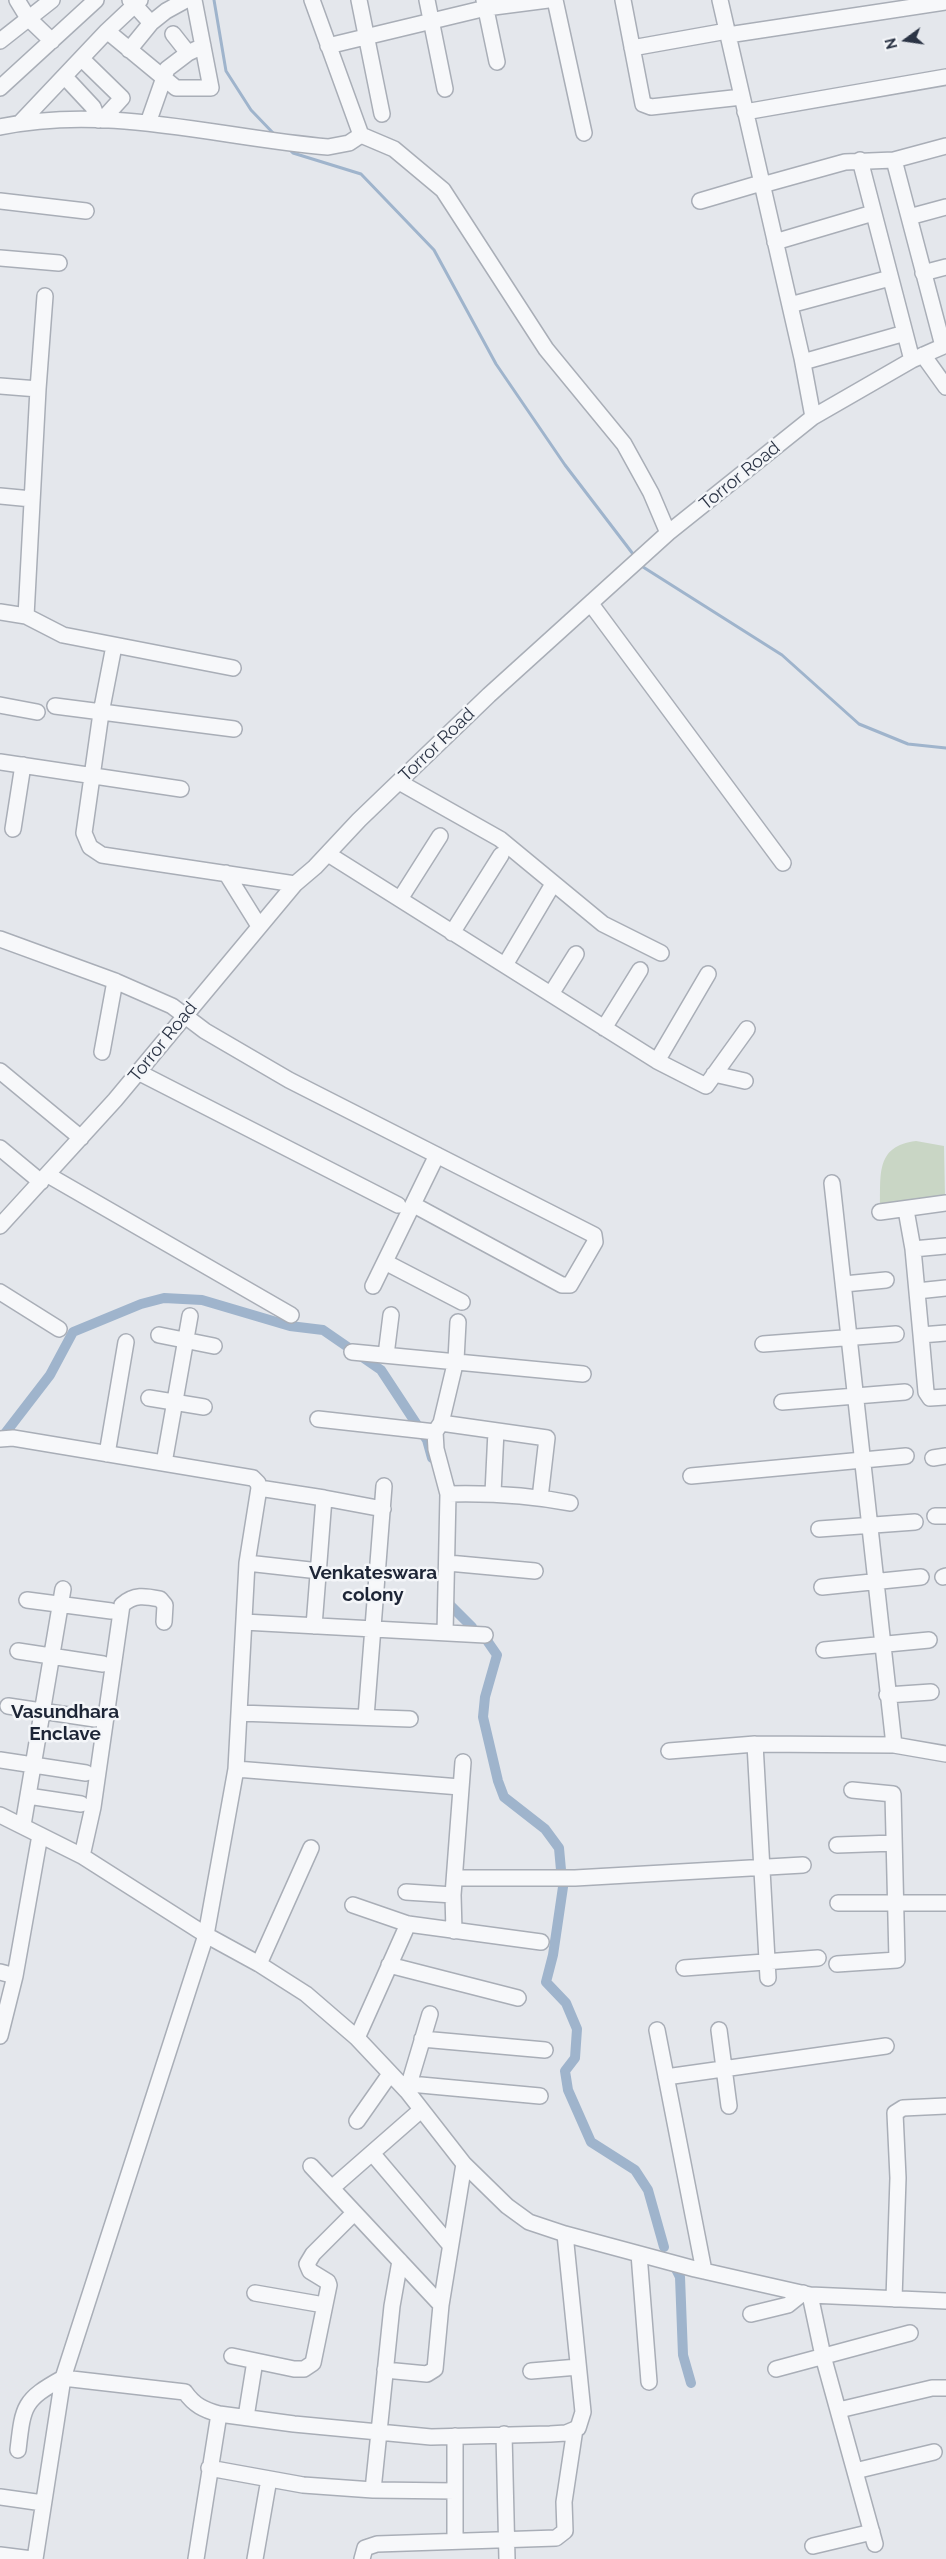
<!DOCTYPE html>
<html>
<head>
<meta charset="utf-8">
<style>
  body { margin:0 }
  #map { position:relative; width:946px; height:2559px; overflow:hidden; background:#e4e7ec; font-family:Raleway,sans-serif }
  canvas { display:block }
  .north { position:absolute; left:881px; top:15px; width:50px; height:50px; -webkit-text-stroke:4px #f4f6f9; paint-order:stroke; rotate:256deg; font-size:14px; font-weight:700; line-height:20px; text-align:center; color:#2b3445 }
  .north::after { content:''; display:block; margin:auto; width:18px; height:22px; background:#2b3445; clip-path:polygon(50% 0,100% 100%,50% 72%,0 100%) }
</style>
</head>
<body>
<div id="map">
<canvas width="946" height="2559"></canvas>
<div class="north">N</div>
</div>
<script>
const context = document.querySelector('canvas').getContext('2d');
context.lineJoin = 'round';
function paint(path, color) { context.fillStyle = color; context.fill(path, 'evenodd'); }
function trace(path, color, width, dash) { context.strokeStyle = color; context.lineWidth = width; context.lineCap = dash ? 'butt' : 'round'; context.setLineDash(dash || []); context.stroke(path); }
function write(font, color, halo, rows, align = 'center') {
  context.font = font + ' Raleway,sans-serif'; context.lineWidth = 5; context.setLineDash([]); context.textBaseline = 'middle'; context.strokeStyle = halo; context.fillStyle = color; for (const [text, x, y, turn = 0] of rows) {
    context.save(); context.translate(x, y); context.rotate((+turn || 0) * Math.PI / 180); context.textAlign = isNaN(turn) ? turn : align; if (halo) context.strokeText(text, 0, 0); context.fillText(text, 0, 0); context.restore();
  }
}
paint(new Path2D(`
  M916,1141L944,1146L945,1197L880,1208C881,1175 875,1146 916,1141Z`), '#c9d6c5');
trace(new Path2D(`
  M214,0L226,71L251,110L275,135
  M288,148L293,153L361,174L434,250L496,364L565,465L633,554
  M643,567L782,655L859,724L908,744L946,748`), '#9fb4cc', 3);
trace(new Path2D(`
  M0,1440L50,1375L73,1332L141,1304L164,1298L202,1300L290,1326L323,1330L381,1370L427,1440L432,1458
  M448,1598L450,1605L472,1627
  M488,1642L497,1655L485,1697L483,1717L498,1781L504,1797L545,1829L559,1848L561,1870
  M563,1887L553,1955L546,1982L566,2003L577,2029L575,2058L565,2071L568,2090L591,2142L635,2170L648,2190L664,2247
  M675,2267L680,2277L683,2355L691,2383`), '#9fb4cc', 10);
const minor = new Path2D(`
  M17,0L28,18L52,41
  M130,0L151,23L166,11L186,0
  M312,0L361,135L394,149L443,190L546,349L624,444L651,493L668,533
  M359,0L382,114
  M427,0L445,89
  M484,0L497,62
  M555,0L584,133
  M623,0L643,104L651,107L742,97
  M720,0L802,358L813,417
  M107,31L176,88H211L194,0
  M173,34L188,53
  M728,35L946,2
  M0,41L52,0
  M328,46L486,8L548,0
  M632,48L727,31
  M129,50L151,23
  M82,59L122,98L102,120
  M65,77L93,107L98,120
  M0,88L96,0
  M745,112L946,77
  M20,123L107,31L140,0
  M148,123L167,69L188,53L203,46
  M0,127C109,104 220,138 328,147L349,143L361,135
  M860,160L912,360
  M762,185L845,162L894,160
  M0,201L86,211
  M700,201L761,183
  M909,217L946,207
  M775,242L873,213
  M0,258L59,263
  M923,273L946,267
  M790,305L890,278
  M943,346L894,160L946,146
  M923,355L946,387
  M803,362L905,333
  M0,386L38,389
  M0,496L32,499
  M591,604L783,863
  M0,612L26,616L63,635L233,668
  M26,616L38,389L45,296
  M114,646L101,713L84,833L90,847L102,855L295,884
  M0,705L37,712
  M55,706L234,729
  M0,762L181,789
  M399,782L500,839L603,924L661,953
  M13,829L23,765
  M328,854L657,1061L706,1086L747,1029
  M226,873L259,926
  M400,899L440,836
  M452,933L501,855
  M0,939L115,981L172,1006L205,1031L289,1080L594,1235L595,1242L570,1285H562L414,1205
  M505,965L550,889
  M551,994L576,954
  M604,1028L640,970
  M102,1052L115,981
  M657,1061L708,974
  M0,1071L81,1138
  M138,1072L398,1205
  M714,1074L745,1081
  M0,1148L41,1182
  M48,1175L291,1315
  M832,1183L894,1745L946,1754
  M906,1210L913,1249L921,1335L946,1333
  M880,1212L946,1203
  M0,1226L115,1100L295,884L315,867L359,820L489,695L668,533L813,417L912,360L946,345
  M913,1249L946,1246
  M385,1262L462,1302
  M844,1284L886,1280
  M373,1286L437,1155
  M917,1291L946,1288
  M0,1292L59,1329
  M159,1335L214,1346
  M921,1335L926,1392L930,1398L946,1397
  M763,1344L896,1334
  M352,1352L583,1374
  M386,1355L391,1315
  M149,1398L204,1407
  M782,1402L905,1392
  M318,1419L435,1432
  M441,1423L547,1438L540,1498
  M0,1439L13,1438L253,1478L258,1483L259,1488L247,1563L236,1769L206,1935L63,2378L35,2559
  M107,1454L126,1342
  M933,1458L946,1456
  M164,1463L190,1316
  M691,1476L906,1456
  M259,1488L324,1498
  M493,1493L496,1431
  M448,1494C490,1493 529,1495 570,1503
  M935,1516H946
  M819,1529L915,1522
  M247,1563L319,1571
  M448,1563L535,1571
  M943,1577L946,1576
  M822,1587L921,1577
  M27,1600L111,1611
  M244,1622L485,1635
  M314,1626L324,1498L383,1509
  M445,1633L448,1494L436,1449L435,1432L441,1423L456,1360L458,1322
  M824,1650L929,1640
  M18,1651L103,1664
  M887,1695L931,1692
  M8,1706L95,1719
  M239,1713L410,1719
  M366,1717L384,1486
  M755,1744L768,1978
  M669,1751L755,1744L894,1745
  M0,1760L86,1773
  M236,1769L460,1787
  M28,1796L81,1804
  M0,1815L82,1856L206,1935L259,1964L306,1994L357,2038L407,2091L464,2164L507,2206L529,2222L565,2234L695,2269L810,2295L946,2301
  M23,1825L63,1589
  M837,1845L894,1843
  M82,1856L93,1807L122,1605C134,1594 145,1596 160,1599L165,1605L164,1622
  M455,1878H575L803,1865
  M406,1892L453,1895
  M838,1903H946
  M353,1905L408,1924L541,1942
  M454,1931L453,1895L463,1762
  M259,1964L311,1848
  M837,1964L897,1960L893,1794L852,1790
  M389,1965L518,1998
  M684,1968L818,1958
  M0,1972L15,1976L40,1835
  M657,2030L704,2271
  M719,2030L729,2106
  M0,2036L15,1976
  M357,2038L408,1924
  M422,2039L545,2050
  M666,2077L886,2046
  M410,2084L540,2096
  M407,2091L430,2014
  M357,2121L390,2074
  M372,2153L450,2245
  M311,2166L441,2305
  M333,2187L421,2110
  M639,2254L649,2382
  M255,2293L324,2305
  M810,2295L823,2356L875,2544
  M894,2299L898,2178L895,2113L903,2108L946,2106
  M751,2314L788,2305L803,2293
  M232,2356L294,2369H304L313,2363L329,2285L328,2282L310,2271L307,2264L313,2254L353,2214
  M776,2369L910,2333
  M385,2370L427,2374L435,2369L441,2305L464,2164
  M531,2371L578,2367
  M839,2410L932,2388H946
  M246,2417L255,2361
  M504,2434L507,2559
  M18,2450C23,2406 23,2400 63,2378L185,2392C194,2405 204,2410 219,2414L294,2424L431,2437L550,2434L566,2433L578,2428L583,2412L565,2234
  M209,2468L303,2485L373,2490L455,2491V2436
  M855,2471L934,2452
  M373,2490L392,2306L400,2261
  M455,2491V2541
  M0,2497L43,2503
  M813,2546L872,2532
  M0,2555L32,2559
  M196,2559L219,2414
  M255,2559L269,2479
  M362,2559L365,2548L377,2544L556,2538L565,2531L564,2502L575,2429`);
trace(minor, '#a9aeb7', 18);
trace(minor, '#f7f8fa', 15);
write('18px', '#2b3445', '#f4f6f9', [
  ["Torror Road",740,476,-39],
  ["Torror Road",437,745,-44],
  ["Torror Road",163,1042,-51]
]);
write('bold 19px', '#1d2536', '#f4f6f9', [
  ["Venkateswara",373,1573],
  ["colony",373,1595],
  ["Vasundhara",65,1712],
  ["Enclave",65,1734]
]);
</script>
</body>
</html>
